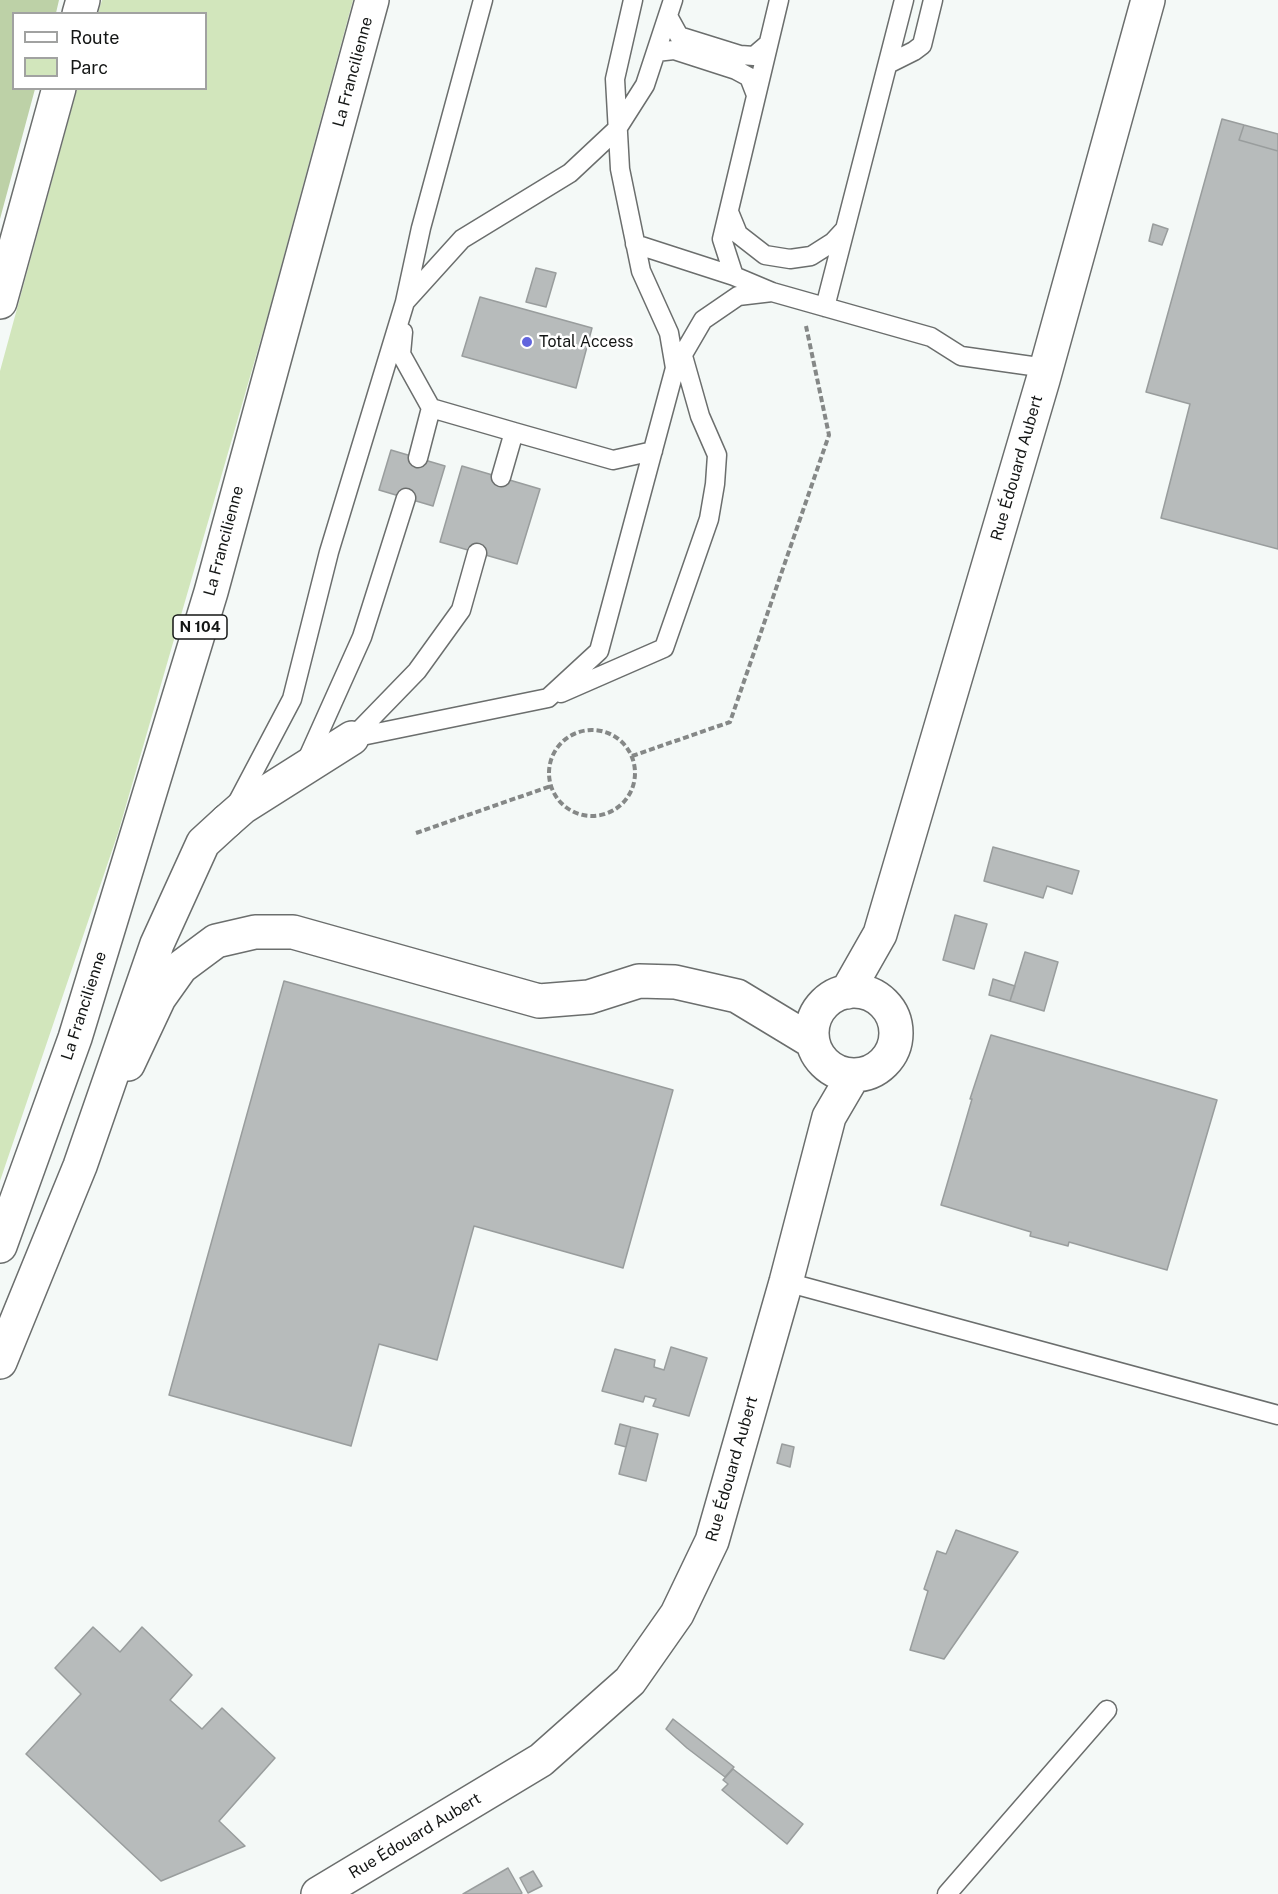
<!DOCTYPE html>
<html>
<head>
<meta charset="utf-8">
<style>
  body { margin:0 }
  #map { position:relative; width:1278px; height:1894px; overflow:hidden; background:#f4f9f7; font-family:"Public Sans",sans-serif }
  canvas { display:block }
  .legend { position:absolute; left:12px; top:12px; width:195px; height:78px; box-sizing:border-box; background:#fff; border:2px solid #a1a2a1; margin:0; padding:8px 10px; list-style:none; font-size:18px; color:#141615 }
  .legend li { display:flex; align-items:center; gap:12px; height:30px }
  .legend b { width:30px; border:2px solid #a1a2a1 }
</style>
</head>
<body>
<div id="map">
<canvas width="1278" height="1894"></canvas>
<ul class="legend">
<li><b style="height:8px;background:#fff"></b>Route</li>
<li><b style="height:16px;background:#d2e6bc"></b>Parc</li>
</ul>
</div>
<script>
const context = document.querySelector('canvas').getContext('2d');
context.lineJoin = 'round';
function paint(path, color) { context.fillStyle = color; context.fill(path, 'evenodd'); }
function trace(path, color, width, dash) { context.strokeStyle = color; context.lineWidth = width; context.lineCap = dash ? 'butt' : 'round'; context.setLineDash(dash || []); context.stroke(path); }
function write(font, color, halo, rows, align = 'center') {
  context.font = font + ' "Public Sans",sans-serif'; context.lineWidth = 5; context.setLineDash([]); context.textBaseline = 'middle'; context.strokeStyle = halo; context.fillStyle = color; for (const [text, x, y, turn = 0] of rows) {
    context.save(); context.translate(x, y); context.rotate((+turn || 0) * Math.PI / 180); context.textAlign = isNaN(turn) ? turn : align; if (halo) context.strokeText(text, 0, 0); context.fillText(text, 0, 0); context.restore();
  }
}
paint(new Path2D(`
  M102,0H353L267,318L118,833L0,1181V371L77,89L206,88V14L98,13Z`), '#d2e6bc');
paint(new Path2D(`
  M0,0H59L56,13L14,14V88L35,89L0,219Z`), '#bdd1a7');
const building = new Path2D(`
  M1222,119L1244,125L1239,140L1278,151V549L1161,518L1190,404L1146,392Z
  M1244,125L1278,134V151L1239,140Z
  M1153,224L1168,229L1162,245L1149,241Z
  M536,268L556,273L546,307L526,302Z
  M480,297L592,328L576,388L462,356Z
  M391,450L445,466L433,506L379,490Z
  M462,466L540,489L517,564L440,542Z
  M993,847L1079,871L1072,894L1047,886L1043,898L984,881Z
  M955,915L987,924L974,969L943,960Z
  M1025,952L1058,962L1044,1011L1010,1001Z
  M993,979L1015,986L1010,1001L989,995Z
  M284,981L673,1090L623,1268L474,1226L437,1360L379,1344L351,1446L169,1395Z
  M991,1035L1217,1100L1167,1270L1069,1242L1068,1246L1030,1236L1031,1232L941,1205L972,1099H970Z
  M671,1347L707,1358L689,1416L653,1406L656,1399L645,1396L643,1402L602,1391L615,1349L655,1360L654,1367L664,1370Z
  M620,1424L631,1427L626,1447L615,1444Z
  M631,1427L658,1434L646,1481L619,1474Z
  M782,1444L794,1447L790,1467L777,1463Z
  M956,1530L1018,1552L944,1659L910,1650L928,1591L924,1589L937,1551L946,1554Z
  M93,1627L120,1652L142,1627L192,1675L170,1700L202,1729L222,1708L275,1758L219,1821L245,1846L161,1881L26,1754L81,1694L55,1668Z
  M673,1719L734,1767L725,1777L687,1748L666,1729Z
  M733,1769L803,1824L787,1844L722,1790L728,1784L723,1780Z
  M508,1868L522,1893L520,1894H463Z
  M533,1871L542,1886L528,1893L520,1878Z`);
paint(building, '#b7bbbb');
trace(building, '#999d9d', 1.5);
const service = new Path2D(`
  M633,0L615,79L620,169L641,271L669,333L675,368
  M668,16L679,36L740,55L754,56L768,44
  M656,52L674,50L736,70L749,77L756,95
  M888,64L914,51L922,45L933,0
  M729,212L738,234L765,255L790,259L811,256L833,242L845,229
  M635,244L734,276L772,292L931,337L961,356L1046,368
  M734,276L722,239L779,0
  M405,302L421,228L483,0
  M825,307L904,0
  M403,332L401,354L431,408L514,432L501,477
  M514,432L613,460L653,451
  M418,458L431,408
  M561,693L664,648L709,519L715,484L717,455L700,416L683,356
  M352,738L548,698L599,651L675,368L703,320L738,296L772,292
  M352,738L417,671L461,610L477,553
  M305,764L362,637L406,498
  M235,807L292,699L329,552L405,302L462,239L570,173L617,129L645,85L673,0
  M786,1282L1278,1415
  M947,1894L1107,1710`);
const minor = new Path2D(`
  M227,821L243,807L352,738
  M812 1033a42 42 0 1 1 84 0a42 42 0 1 1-84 0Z
  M847,992L880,934L1043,380L1148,0
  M128,1064L159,998L181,967L216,941L255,932H293L539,1001L589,997L639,981L675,982L737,996L813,1042
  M318,1894L541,1760L630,1681L677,1614L712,1541L786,1282L829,1117L853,1076`);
const trunk = new Path2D(`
  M79,14L83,0
  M0,302L59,88
  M0,1246L75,1038L211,592L372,0
  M0,1362L80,1166L157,944L203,843L227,821`);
trace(service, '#6b6e6d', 21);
trace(minor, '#6b6e6d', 36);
trace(trunk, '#6b6e6d', 36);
trace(new Path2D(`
  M549 773a43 43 0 1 1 86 0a43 43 0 1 1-86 0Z
  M632,756L730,722L829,435L806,326
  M416,833L551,786`), '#858887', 4, [6, 3]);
trace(service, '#fff', 18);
trace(minor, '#fff', 33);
trace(trunk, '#fff', 33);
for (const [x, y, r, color] of [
  [527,342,6,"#6164dd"]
]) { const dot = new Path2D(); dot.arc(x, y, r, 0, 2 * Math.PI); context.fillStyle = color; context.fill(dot); trace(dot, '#fff', 2); }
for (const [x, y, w] of [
  [200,627,54]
]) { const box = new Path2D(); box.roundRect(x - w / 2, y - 12, w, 24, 4.5); context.fillStyle = '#fff'; context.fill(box); trace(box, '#141615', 1.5); }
write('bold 15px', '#141615', null, [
  ["N 104",200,627]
]);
write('16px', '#141615', '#fff', [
  ["La Francilienne",353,72,-75],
  ["Rue Édouard Aubert",1017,468,-74],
  ["La Francilienne",224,541,-75],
  ["La Francilienne",84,1006,-72],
  ["Rue Édouard Aubert",732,1469,-74],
  ["Rue Édouard Aubert",415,1836,-31]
]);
write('16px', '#141615', '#fff', [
  ["Total Access",539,342]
], 'left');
</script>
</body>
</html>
